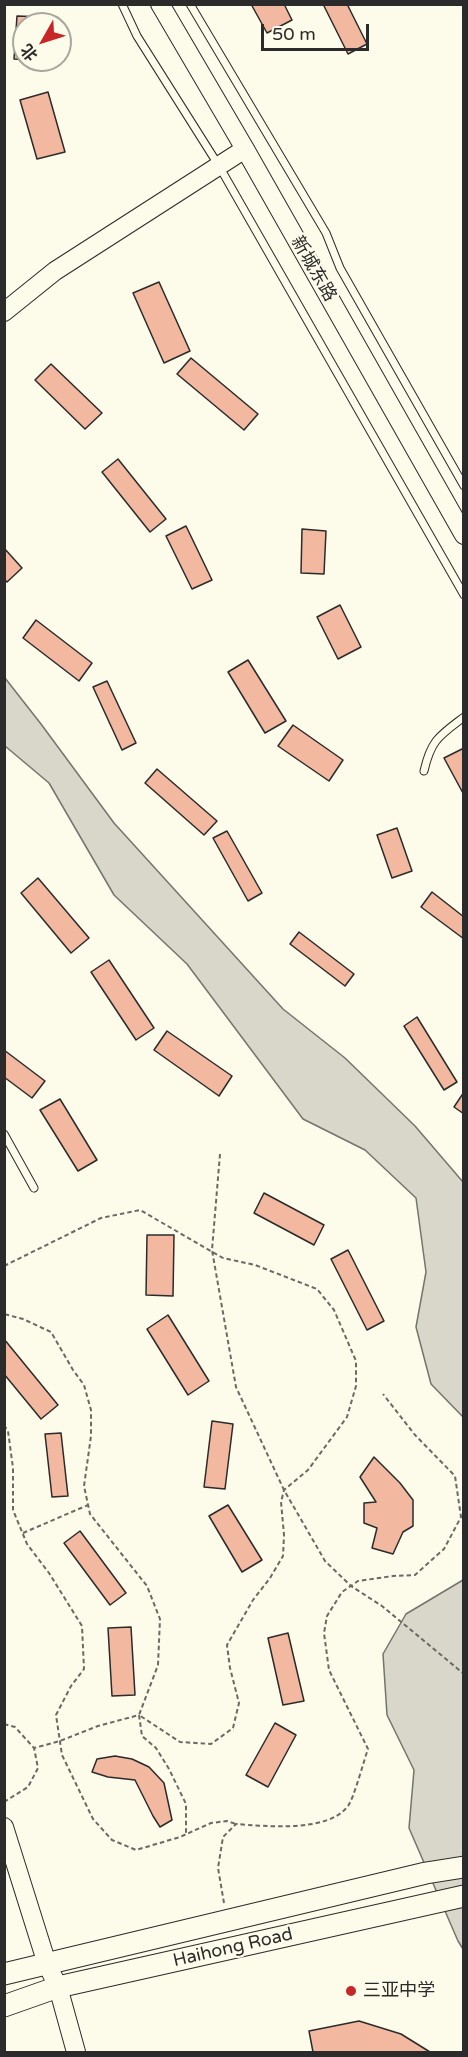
<!DOCTYPE html>
<html>
<head>
<meta charset="utf-8">
<style>
  body { margin:0 }
  #map { position:relative; width:468px; height:2057px; overflow:hidden; background:#fdfbea; font-family:"Varela Round","Noto Sans SC",sans-serif }
  canvas { display:block }
  .frame { position:absolute; inset:0; border:6px solid #2b2b2b; pointer-events:none }
  .north { position:absolute; left:12px; top:12px; width:60px; height:60px; box-sizing:border-box; background:#fdfbea; border:2px solid #a9a89e; border-radius:50%; rotate:231deg; font-size:16px; font-weight:700; line-height:24px; text-align:center; color:#2b2b2b }
  .north::after { content:''; display:block; margin:auto; width:21px; height:27px; background:#c62828; clip-path:polygon(50% 0,100% 100%,50% 72%,0 100%) }
  .scale { position:absolute; left:261px; top:24px; width:108px; height:27px; box-sizing:border-box; border:3px solid #2b2b2b; border-top:0; padding-left:8px; font-size:18px; line-height:21px; white-space:nowrap; color:#2b2b2b; -webkit-text-stroke:4px #fdfbea; paint-order:stroke }
</style>
</head>
<body>
<div id="map">
<canvas width="468" height="2057"></canvas>
<div class="frame"></div>
<div class="north">北</div>
<div class="scale">50 m</div>
</div>
<script>
const context = document.querySelector('canvas').getContext('2d');
context.lineJoin = 'round';
function paint(path, color) { context.fillStyle = color; context.fill(path, 'evenodd'); }
function trace(path, color, width, dash) { context.strokeStyle = color; context.lineWidth = width; context.lineCap = dash ? 'butt' : 'round'; context.setLineDash(dash || []); context.stroke(path); }
function write(font, color, halo, rows, align = 'center') {
  context.font = font + ' "Varela Round","Noto Sans SC",sans-serif'; context.lineWidth = 4.5; context.setLineDash([]); context.textBaseline = 'middle'; context.strokeStyle = halo; context.fillStyle = color; for (const [text, x, y, turn = 0] of rows) {
    context.save(); context.translate(x, y); context.rotate((+turn || 0) * Math.PI / 180); context.textAlign = isNaN(turn) ? turn : align; if (halo) context.strokeText(text, 0, 0); context.fillText(text, 0, 0); context.restore();
  }
}
const water = new Path2D(`
  M5,678L41,724L114,823L283,1009L345,1058L415,1126L463,1182V1417L431,1384L416,1327L426,1272L416,1198L365,1150L303,1119L187,964L114,895L49,783L5,746Z
  M463,1580V1949L458,1941L409,1828L414,1770L387,1715L383,1654L406,1614Z`);
paint(water, '#d8d7c9');
trace(water, '#74746e', 1.5);
const building = new Path2D(`
  M251,4H284L292,20L267,33Z
  M323,4H347L367,44L348,54Z
  M17,16L44,17V24H24V60L41,61L14,59Z
  M48,92L65,152L37,159L20,100Z
  M159,282L190,351L164,363L133,293Z
  M191,358L258,414L244,430L177,374Z
  M51,364L102,413L85,429L35,380Z
  M118,459L166,519L150,532L102,472Z
  M186,526L212,580L192,589L166,536Z
  M302,529L326,531L324,574L301,573Z
  M4,548L22,568L7,582L4,579Z
  M340,605L361,647L338,659L317,617Z
  M36,620L92,663L79,681L23,638Z
  M248,660L286,721L265,733L228,672Z
  M107,681L136,743L122,750L93,687Z
  M293,725L343,760L329,781L278,746Z
  M464,748V795L444,758Z
  M157,769L217,821L204,835L145,783Z
  M397,828L412,871L392,878L377,835Z
  M227,831L262,893L248,901L213,838Z
  M38,878L89,938L71,953L21,893Z
  M432,892L464,917V939L421,907Z
  M299,932L354,974L345,986L290,944Z
  M109,960L154,1028L136,1040L91,972Z
  M417,1017L457,1082L444,1090L404,1026Z
  M167,1031L232,1076L219,1096L154,1050Z
  M4,1050L45,1081L32,1098L4,1077Z
  M464,1092V1114L454,1107Z
  M60,1099L97,1160L78,1171L40,1110Z
  M264,1193L324,1225L314,1245L254,1213Z
  M147,1235H174L173,1296L146,1295Z
  M348,1250L384,1321L367,1330L331,1259Z
  M168,1315L209,1381L188,1395L147,1329Z
  M4,1339L58,1405L41,1419L4,1374Z
  M212,1421L233,1424L225,1489L204,1487Z
  M61,1433L68,1496L52,1497L45,1434Z
  M374,1457L400,1483L413,1500V1526L403,1532L393,1554L372,1548L377,1528L364,1523V1503L376,1502L360,1477Z
  M228,1505L262,1560L242,1572L209,1516Z
  M80,1531L126,1593L110,1605L64,1543Z
  M131,1627L135,1695L112,1696L108,1628Z
  M288,1633L304,1701L283,1705L268,1638Z
  M275,1723L296,1735L268,1787L246,1775Z
  M115,1756L132,1759L149,1767L164,1783L172,1820L160,1827L153,1816L135,1780L108,1777L92,1772L97,1759Z
  M359,2021L401,2034L430,2052H313L309,2031Z`);
paint(building, '#f2b8a0');
trace(building, '#2b2b2b', 1.5);
const lane = new Path2D(`
  M122,4L137,36L219,166L464,595
  M190,4L326,233L340,268L464,486
  M424,771C431,740 439,736 464,717
  M4,1134L34,1188`);
const secondary = new Path2D(`
  M160,4L245,149L464,535
  M4,312L55,271L245,149
  M4,1827L47,1964L58,1987L76,2052`);
const primary = new Path2D(`
  M4,1974L426,1873L464,1867
  M4,2006L58,1987L464,1896`);
trace(lane, '#2b2b2b', 9);
trace(secondary, '#2b2b2b', 20);
trace(primary, '#2b2b2b', 23);
trace(new Path2D(`
  M220,1154L212,1250L236,1387L284,1490L325,1561L351,1586L382,1606L464,1674
  M4,1266L101,1218L140,1210L223,1258L255,1265L317,1289L334,1310L356,1361V1386L347,1417L308,1470L284,1490L281,1502L284,1535L283,1556L270,1578L253,1600L227,1645L230,1668L239,1703L233,1728L211,1744L180,1742L139,1715L158,1665L160,1619L147,1586L90,1514L84,1486L91,1436V1410L84,1385L73,1370L51,1332L23,1319L4,1314
  M4,1425L8,1431L13,1468V1510L27,1544L49,1573L82,1626L84,1669L71,1686L56,1715L62,1755L93,1819L112,1840L136,1850L180,1837L211,1823L227,1821L236,1824
  M23,1533L88,1505
  M4,1724L15,1727L34,1748L60,1741L98,1726L139,1715L142,1736L156,1748L169,1769L186,1804V1834
  M4,1802L28,1787L38,1768L34,1748
  M224,1903L218,1868L223,1837L236,1824C265,1826 328,1833 348,1806C354,1798 364,1760 368,1749L329,1670L324,1633L327,1616L342,1592L358,1581L393,1576L415,1575L444,1549L461,1517L455,1476L415,1435L383,1394`), '#6a6964', 2, [4.5, 3]);
trace(lane, '#fdfbea', 7);
trace(secondary, '#fdfbea', 18);
trace(primary, '#fdfbea', 21);
for (const [x, y, r, color] of [
  [351,1991,6,"#c62828"]
]) { const dot = new Path2D(); dot.arc(x, y, r, 0, 2 * Math.PI); context.fillStyle = color; context.fill(dot); trace(dot, '#fdfbea', 2); }
write('18px', '#2b2b2b', '#fdfbea', [
  ["新城东路",313,269,60],
  ["Haihong Road",233,1948,-13]
]);
write('18px', '#2b2b2b', '#fdfbea', [
  ["三亚中学",363,1991]
], 'left');
</script>
</body>
</html>
